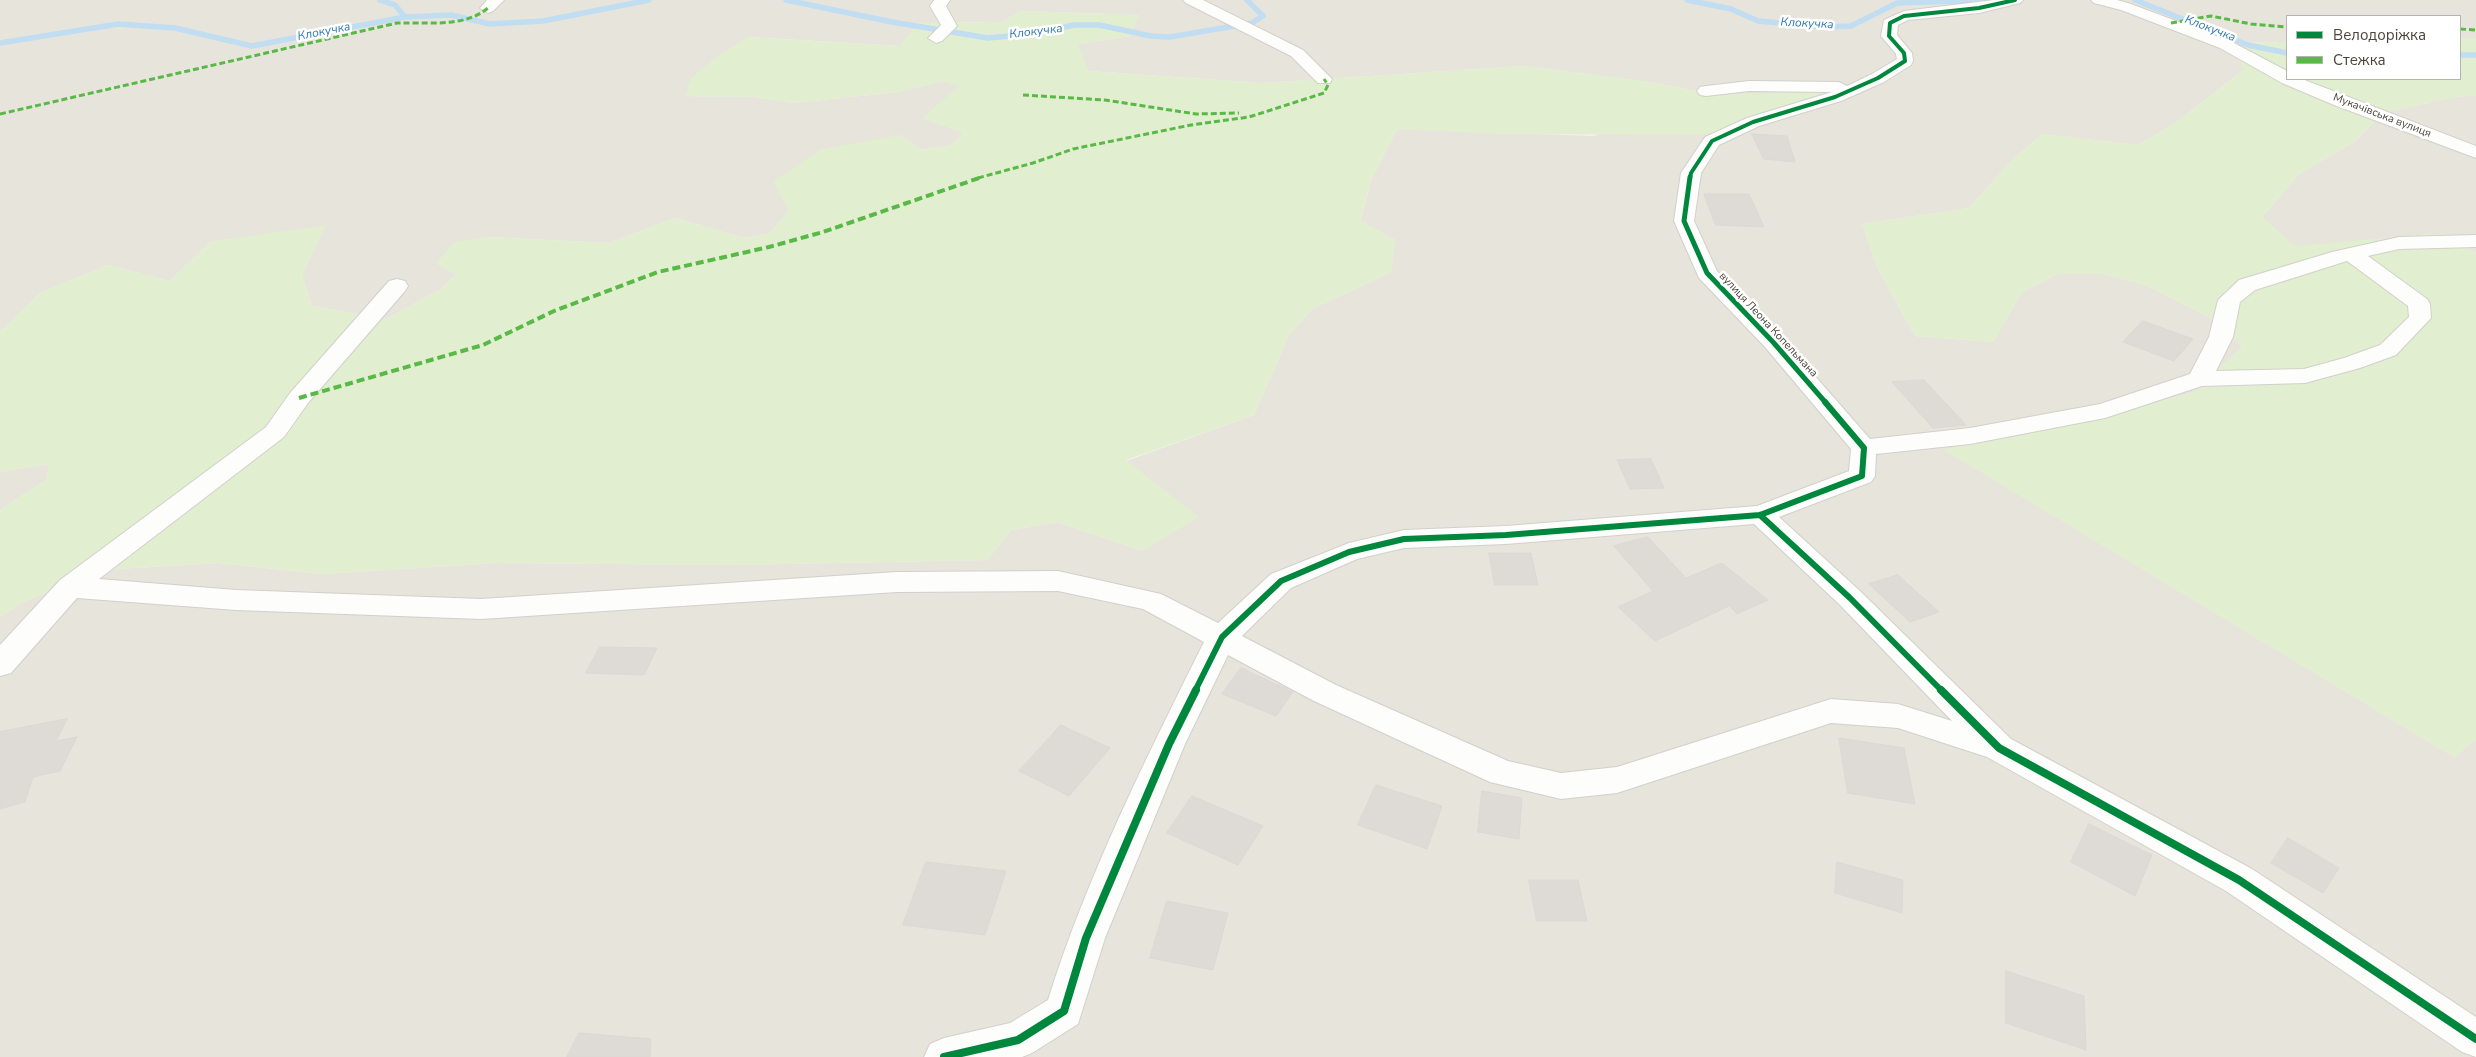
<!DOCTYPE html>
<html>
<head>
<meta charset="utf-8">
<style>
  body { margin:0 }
  #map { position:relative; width:2476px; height:1057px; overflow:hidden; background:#f4f2ee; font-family:"Nunito Sans",sans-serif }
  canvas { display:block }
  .legend { position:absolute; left:2286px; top:15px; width:175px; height:65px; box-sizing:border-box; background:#fff; border:1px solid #b7b4b0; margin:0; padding:6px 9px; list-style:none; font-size:15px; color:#4b4439 }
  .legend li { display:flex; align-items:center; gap:10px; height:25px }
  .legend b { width:25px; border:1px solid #b7b4b0 }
</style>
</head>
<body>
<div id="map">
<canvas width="2476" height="1057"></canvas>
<ul class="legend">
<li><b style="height:6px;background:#00873e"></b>Велодоріжка</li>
<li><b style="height:6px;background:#58b947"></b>Стежка</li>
</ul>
</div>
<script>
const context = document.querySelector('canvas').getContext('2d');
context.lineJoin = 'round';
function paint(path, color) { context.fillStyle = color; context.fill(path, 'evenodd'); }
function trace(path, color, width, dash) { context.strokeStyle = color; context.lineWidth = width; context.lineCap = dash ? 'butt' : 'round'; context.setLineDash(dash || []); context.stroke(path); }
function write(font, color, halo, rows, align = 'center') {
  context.font = font + ' "Nunito Sans",sans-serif'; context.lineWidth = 5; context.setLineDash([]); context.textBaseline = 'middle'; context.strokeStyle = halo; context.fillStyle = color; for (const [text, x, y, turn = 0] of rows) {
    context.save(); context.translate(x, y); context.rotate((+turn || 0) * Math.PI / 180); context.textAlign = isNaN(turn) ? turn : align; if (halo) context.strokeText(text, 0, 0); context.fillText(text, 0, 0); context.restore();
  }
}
paint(new Path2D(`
  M0,0H2476V38H2460V16H2287V42L2230,43L2245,69L2174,124L2138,145L2042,134L2011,161L1969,208L1862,224L1878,269L1915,336L1993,342L2021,293L2057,274H2104L2146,285L2209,317L2243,347L2190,394L1945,450L2454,757L2476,739V1057H0V617L23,602L100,570L218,563L322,574L496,563L733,565L987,560L1011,530L1057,522L1143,551L1126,461L1254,415L1289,335L1312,309L1391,272L1395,240L1360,221L1372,178L1397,129L1594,136L1710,94L1650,82L1524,66L1263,83L1088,71L1077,44L1130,36L1139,15L1021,11L1002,22L919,23L900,46L748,37L685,96L756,97L793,103L898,92L943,81L960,86L923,118L964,133L951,145L921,150L901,135L789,211L769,234L744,238L675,218L609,243L486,237L436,263L456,274L441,289L386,319L312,306L302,275L325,226L210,242L170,281L108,265L40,293L0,332Z
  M2476,95V253L2430,234L2295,247L2262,217L2299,174L2354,142L2383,113L2449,98Z
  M49,464L47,479L0,510V472Z`), '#e7e4dc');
paint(new Path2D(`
  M1021,11L1140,15L1130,36L1078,44L1088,71L1263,83L1524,66L1650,82L1710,94L1815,92L1827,98L1713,135L1498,134L1397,129L1372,178L1360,220L1395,240L1391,272L1312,309L1289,335L1254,415L1126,460L1199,517L1143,551L1057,522L1011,530L987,560L733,565L496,563L322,574L218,563L100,570L23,602L0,617V510L47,479L49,464L0,472V332L40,293L108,265L170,281L210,242L326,225L302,275L312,306L386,319L441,289L456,274L436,263L454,242L486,237L609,243L675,218L744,238L769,234L789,211L773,182L821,149L901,135L921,150L951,145L964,133L922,118L959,86L943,81L898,92L793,103L756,97L685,96L691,78L719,55L748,37L900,46L919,23L1002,22Z
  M2460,38H2476V95L2449,98L2383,113L2354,142L2299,174L2262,217L2295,246L2430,234L2476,253V739L2454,757L1944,450L2190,394L2243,347L2209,317L2146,285L2104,274H2057L2021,293L1993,342L1915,336L1878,269L1862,224L1969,208L2011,161L2042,134L2138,145L2174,124L2244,70L2230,43L2287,42V79H2460Z`), '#e1eecf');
trace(new Path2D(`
  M380,0L395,5L405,17
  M786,0L892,22L988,38L1032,34L1074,25H1099L1151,36L1170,37L1252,23L1263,16L1247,0
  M1687,0L1731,9L1758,21L1824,27L1851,26L1897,3L1986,0
  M2135,0L2248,45L2287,53
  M0,43L118,24L175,28L252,46L405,17L451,15L490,24L543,21L649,0
  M2460,55H2476`), '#c0ddf1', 5.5);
const building = new Path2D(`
  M1752,134L1787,136L1795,162L1764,159Z
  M1704,194H1749L1764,227L1716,225Z
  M2143,321L2193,339L2174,361L2123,342Z
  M1924,380L1966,425L1933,428L1892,382Z
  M1651,459L1664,488L1630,489L1617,460Z
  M1648,537L1686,578L1722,563L1768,600L1737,614L1729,606L1655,641L1618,607L1653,591L1614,546Z
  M1489,553H1531L1538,585H1495Z
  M1898,575L1939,612L1910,622L1869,584Z
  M600,647L657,648L644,675L586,673Z
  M1241,668L1293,692L1276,716L1222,694Z
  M67,719L56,741L77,737L60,771L33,777L25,802L0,809V732Z
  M1061,725L1110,748L1069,796L1019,771Z
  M1839,738L1904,748L1915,804L1848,793Z
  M1376,785L1442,806L1427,849L1358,825Z
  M1482,791L1522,798L1519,839L1478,832Z
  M1192,796L1263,826L1238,865L1167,833Z
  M2089,824L2152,855L2135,896L2071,862Z
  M2288,838L2339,868L2323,893L2271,863Z
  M926,862L1006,871L985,935L903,925Z
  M1837,862L1903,880L1902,913L1835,893Z
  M1529,880H1578L1587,921H1537Z
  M1167,901L1228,913L1213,970L1150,958Z
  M2006,971L2084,996L2086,1050L2006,1023Z
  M579,1033L651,1039L650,1057H567Z`);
paint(building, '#dedbd6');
trace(building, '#dcd9d4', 1);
const minor = new Path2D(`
  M487,0H504L493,11L488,13L480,8Z
  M934,0H950L946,6L957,26L942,41L936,43L928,38L941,25L930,6Z
  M1183,0H1203L1303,50L1332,79L1330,83H1318L1291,56L1186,3Z
  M1994,0H2023L2020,3L1979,13L1908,20L1898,25L1897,35L1912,53L1913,61L1911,65L1884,82L1841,101L1759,126L1719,145L1701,173L1694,221L1717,271L1781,337L1870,439L1970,428L2100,404L2190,374L2209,337L2218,300L2239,280L2332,252L2399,237L2476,235V247L2399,249L2368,256L2427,299L2430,304L2431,318L2396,355L2360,368L2305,383L2202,386L2105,418L1970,444L1876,454L1875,476L1871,482L1779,517L1860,591L2011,739L2252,869L2476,1017V1057L2462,1052L2226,891L1987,757L1898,728L1831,723L1617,793L1561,799L1490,782L1314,701L1228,655L1185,744L1105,938L1078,1024L1032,1053L1022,1057H924L930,1044L944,1038L1010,1023L1048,1000C1087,876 1146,758 1204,642L1143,609L1058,591L897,592L481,619L236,610L77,598L11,673L0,676V645L60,580L266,427L290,393L389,281L397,279L405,281L408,286L405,291L308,403L284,437L99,579L236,590L481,599L897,572L1058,571L1161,594L1218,623L1271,574L1349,543L1404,530L1506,526L1757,506L1849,471L1851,449L1765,347L1699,278L1674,221L1681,173L1705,137L1747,118L1832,92L1749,91L1706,96L1700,95L1697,91L1700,87L1706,86L1749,81L1839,82L1847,86L1872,74L1897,59L1896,54L1881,36L1884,20L1904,11ZM2347,261L2408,306L2409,317L2380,345L2344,358L2304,369L2216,371L2233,337L2240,302L2255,290ZM1754,524L1840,605L1952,721L1898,704L1831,699L1617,767L1561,773L1508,761L1336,685L1242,636L1291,588L1357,559L1404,548L1506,544Z
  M2091,0H2117L2131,4L2232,42L2287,71V79H2302L2476,146V158L2334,105L2282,83L2220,48L2121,10L2094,3Z`);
trace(minor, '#d2d0cb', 2);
paint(minor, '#fdfdfc');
trace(new Path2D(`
  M2171,23L2211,16L2251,24L2287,27
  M2460,29L2476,30
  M1023,95L1105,100L1196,114L1239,113
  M0,114L397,23C427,22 464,28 488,8
  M978,178L1033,163L1073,149L1191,125L1249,117L1324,93L1328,85L1324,79`), '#58b947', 3, [6, 3]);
trace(new Path2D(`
  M299,398L483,345L554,311L658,272L769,247L823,232L982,177`), '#58b947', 4, [8, 4]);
trace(new Path2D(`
  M1690,178L1691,173L1712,141L1753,122L1835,97L1878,78L1905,61L1904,53L1889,36L1890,23L1904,16L1979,8L2015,0`), '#00873e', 4);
trace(new Path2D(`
  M1690,177L1684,221L1707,273L1773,342L1826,403`), '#00873e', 5);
trace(new Path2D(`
  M1760,515L1850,598L1942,691
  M1195,691L1222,637L1281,581L1349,552L1404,539L1506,535L1760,515L1862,476L1864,448L1825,402`), '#00873e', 6);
trace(new Path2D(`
  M1941,690L1999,748L2239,880L2476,1039
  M944,1057L1018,1040L1064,1011L1086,938L1169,744L1196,690`), '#00873e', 8);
write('11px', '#4b4439', '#fff', [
  ["Мукачівська вулиця",2382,116,21],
  ["вулиця Леона Копельмана",1768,325,47]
]);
write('italic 12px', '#2e7ab2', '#fff', [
  ["Клокучка",1807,24,3],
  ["Клокучка",2210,29,21],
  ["Клокучка",324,32,-11],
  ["Клокучка",1036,32,-7]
]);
</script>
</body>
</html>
